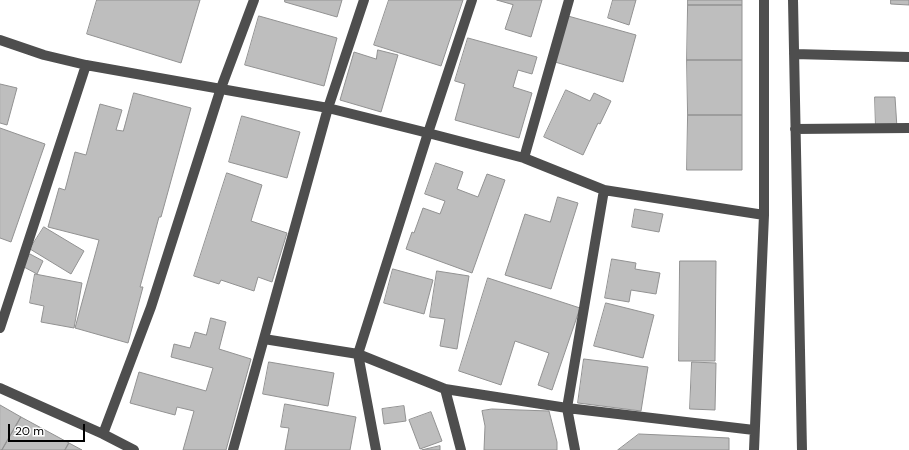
<!DOCTYPE html>
<html>
<head>
<meta charset="utf-8">
<style>
  body { margin:0 }
  #map { position:relative; width:909px; height:450px; overflow:hidden; background:#fff; font-family:"DM Sans",sans-serif }
  canvas { display:block }
  .scale { position:absolute; left:8px; top:424px; width:77px; height:18px; box-sizing:border-box; border:2px solid #000; border-top:0; padding-left:5px; font-size:12px; line-height:14px; white-space:nowrap; color:#000; -webkit-text-stroke:3px #fff; paint-order:stroke }
</style>
</head>
<body>
<div id="map">
<canvas width="909" height="450"></canvas>
<div class="scale">20 m</div>
</div>
<script>
const context = document.querySelector('canvas').getContext('2d');
context.lineJoin = 'round';
function paint(path, color) { context.fillStyle = color; context.fill(path, 'evenodd'); }
function trace(path, color, width, dash) { context.strokeStyle = color; context.lineWidth = width; context.lineCap = dash ? 'butt' : 'round'; context.setLineDash(dash || []); context.stroke(path); }
const building = new Path2D(`
  M97,0H200L181,63L87,34Z
  M285,0H342L337,17L285,2Z
  M389,0H463L441,66L374,45Z
  M497,0H542L531,37L505,29L513,5Z
  M613,0H636L629,25L608,18Z
  M688,0H742V5H688Z
  M891,0H909V5L891,4Z
  M688,5H742V60H687Z
  M259,16L337,38L324,86L245,65Z
  M568,16L636,35L623,82L555,62Z
  M468,38L537,57L532,74L518,70L513,87L532,93L519,138L455,120L465,84L455,81Z
  M378,50L398,55L381,112L340,100L354,52L376,59Z
  M687,60H742V115H688Z
  M0,84L17,88L7,125L0,123Z
  M566,90L590,101L594,93L611,101L600,124L598,123L583,155L544,137Z
  M134,93L191,108L161,217H159L140,287H143L128,343L75,328L99,240L48,227L59,188L65,190L75,152L86,155L100,104L122,110L116,130L123,131Z
  M875,97H895L897,128L876,129Z
  M688,115H742V170H687Z
  M242,116L300,132L287,178L229,162Z
  M0,128L45,144L11,242L0,238Z
  M436,163L463,172L457,189L478,197L487,174L505,180L472,273L406,249L412,232L414,233L423,208L440,214L445,201L425,194Z
  M227,173L262,185L251,221L287,233L272,282L258,277L254,291L221,280L219,284L194,276Z
  M558,197L578,203L551,289L505,275L525,214L550,222Z
  M635,209L663,214L659,232L632,227Z
  M44,227L84,251L71,274L30,249Z
  M30,254L43,261L37,274L24,267Z
  M612,259L636,263L635,269L660,273L656,294L631,290L629,302L605,298Z
  M680,261H716L715,361H679Z
  M393,269L433,280L424,314L384,303Z
  M437,271L469,276L457,349L440,346L445,319L430,317Z
  M35,274L82,283L74,328L41,322L44,306L30,303Z
  M488,278L580,308L552,390L538,385L549,353L515,341L501,385L459,371Z
  M606,303L654,315L643,358L594,346Z
  M211,318L226,322L219,349L251,359L226,450H183L194,411L177,407L175,415L130,403L139,372L206,391L213,368L171,357L174,344L190,348L195,332L206,335Z
  M584,359L648,367L641,411L578,403Z
  M269,362L334,373L328,406L263,394Z
  M692,362L716,363L715,410L690,409Z
  M285,404L356,417L350,450H285L289,428L281,427Z
  M0,405L21,417L2,450H0Z
  M404,406L406,421L384,424L382,409Z
  M492,409L549,411L557,442V450H484L485,426L482,411Z
  M431,412L442,441L420,449L409,420Z
  M21,417L69,443L65,450H2Z
  M639,434L729,438V450H618Z
  M69,443L82,450H65Z
  M440,446V450H422Z`);
paint(building, '#bebebe');
trace(building, '#929292', 1);
trace(new Path2D(`
  M793,0L802,450
  M0,40L44,55L86,65L328,108L428,133L524,158L604,190L764,215
  M794,54L909,57
  M795,129L909,128
  M524,158L569,0
  M0,328L86,65
  M264,339L358,354L445,389L567,408L754,430
  M0,388L103,434L134,450
  M445,389L461,450
  M103,434L151,307L221,88L254,0
  M233,450L328,108L364,0
  M376,450L358,354L428,133L472,0
  M575,450L567,408L604,190
  M754,450L764,215V0`), '#4e4e4e', 10);
</script>
</body>
</html>
